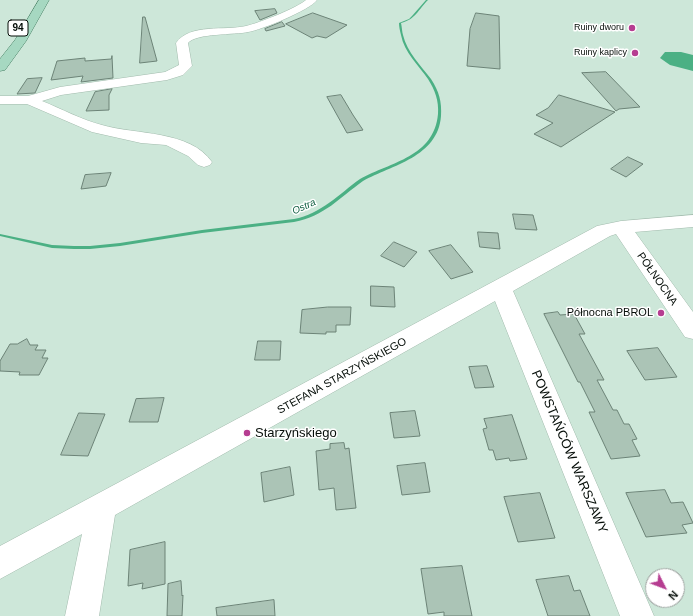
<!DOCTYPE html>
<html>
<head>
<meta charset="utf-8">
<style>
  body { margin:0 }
  #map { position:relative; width:693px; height:616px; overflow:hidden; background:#cde7d9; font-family:Helvetica,sans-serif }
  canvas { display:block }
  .north { position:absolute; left:645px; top:568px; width:40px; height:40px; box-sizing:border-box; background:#fff; border:1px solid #9b9f9d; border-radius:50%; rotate:132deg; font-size:11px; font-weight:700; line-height:16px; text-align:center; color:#060e09 }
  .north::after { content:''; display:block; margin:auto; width:14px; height:18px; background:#b63d91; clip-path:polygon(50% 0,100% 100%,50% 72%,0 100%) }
</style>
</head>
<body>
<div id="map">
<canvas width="693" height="616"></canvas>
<div class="north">N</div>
</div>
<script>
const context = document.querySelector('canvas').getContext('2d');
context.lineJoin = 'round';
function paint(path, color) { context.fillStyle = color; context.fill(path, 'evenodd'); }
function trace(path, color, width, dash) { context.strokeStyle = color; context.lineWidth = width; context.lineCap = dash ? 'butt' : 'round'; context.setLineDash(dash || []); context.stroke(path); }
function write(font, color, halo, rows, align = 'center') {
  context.font = font + ' Helvetica,sans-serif'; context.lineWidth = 3; context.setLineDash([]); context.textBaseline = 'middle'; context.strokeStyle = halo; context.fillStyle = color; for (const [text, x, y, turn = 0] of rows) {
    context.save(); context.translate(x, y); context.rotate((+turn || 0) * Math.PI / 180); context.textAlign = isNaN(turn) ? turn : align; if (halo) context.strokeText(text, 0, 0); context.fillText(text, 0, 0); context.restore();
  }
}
paint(new Path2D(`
  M665,52H681L693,55V71L670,65L660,58Z`), '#4bb084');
paint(new Path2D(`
  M426,0H428C418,10 416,19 401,23C402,27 402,32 403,35C407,52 421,66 431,79C439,91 442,102 441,116C438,157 392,165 363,181C339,198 325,216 294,222L202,233L120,246L90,249H74L52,248L0,236V234L52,245L74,246H90L120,243L202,230L294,219C321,214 339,194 360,179C391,162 434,157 438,114C439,101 435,90 428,79C419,66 404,52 401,35C400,31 399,27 399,23L409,19L412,16Z`), '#4bb084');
const building = new Path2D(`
  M275,9L277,13L260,20L255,11Z
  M313,13L347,25L326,38L317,36L312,38L286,24Z
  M476,13L499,16L500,69L467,66L470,29Z
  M143,17H145L157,61L140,63Z
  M282,22L285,26L266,31L265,29Z
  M112,56L113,78L81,82L83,76L51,80L57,61L85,58V61L111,59Z
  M606,72L640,107L619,109L616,111L582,73Z
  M42,78L35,93L17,94L27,79Z
  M112,89L109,95V110L86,111L95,92Z
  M341,95L353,115L363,130L347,133L327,97Z
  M559,95L615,112L561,147L534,134L553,123L536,115L548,108Z
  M628,157L643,164L626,177L611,169Z
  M111,173L106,186L81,189L85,175Z
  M513,214L533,215L537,230L516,229Z
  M478,232L498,233L500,249L480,247Z
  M394,242L417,252L404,267L381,256Z
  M451,245L473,272L451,279L429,251Z
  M371,286L394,287L395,307L371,306Z
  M328,307H351L350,325H336V332H326V334L300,333L302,310Z
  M558,312L560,315L574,314L585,334H579L604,380H597L613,410H617L624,424H629L637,439L632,440L640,456L611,459L589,412H595L580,382H578L544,314Z
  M27,339L30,345H38L35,350H46L42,358H48L39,375H19L20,372L0,371V361L10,344H17Z
  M258,341H281L280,360H255Z
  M658,348L677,377L645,380L627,351Z
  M487,366L494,387L475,388L469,367Z
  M164,398L158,422H129L136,399Z
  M415,411L420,436L394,438L390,413Z
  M79,413L105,414L88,456L61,455Z
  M512,415L527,459L510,461L509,458L496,460L493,450H489L483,429L487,428L484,419Z
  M344,443L345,449L349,448L356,508L336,510L334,488L319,490L316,451L330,449V444Z
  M425,463L430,492L402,495L397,466Z
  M290,467L294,495L264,502L261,473Z
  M665,490L671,503L683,502L693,523L682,525L687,533L646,537L626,493Z
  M540,493L555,538L518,542L504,497Z
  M165,542V584L142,589L143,583L128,586L130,550Z
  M462,566L472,616H444V612L428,614L421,569Z
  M569,576L574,591L580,590L590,616H548L536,580Z
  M181,581L182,596L183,595L182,616H167L168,584Z
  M274,600L275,616H217L216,608Z`);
paint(building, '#abc4b6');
trace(building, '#6c8377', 1);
const minor = new Path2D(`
  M306,0H317C310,10 261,30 248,32C235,35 196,33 188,43L192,66L183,75L167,80L61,95L42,101C62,109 82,120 102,125C136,135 190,130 212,162L210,165L204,167L198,165L188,156L166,145L141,143L92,132L27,104H0V96H28L60,87L165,72L179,65L176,43C190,23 225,31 246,26C259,23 297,8 306,0Z
  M693,215V227L635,232L693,312V339L685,337L616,234L610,236L513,291L654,616H620L495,301L115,515L99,616H65L82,534L0,579V546L597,226L621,221Z`);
const major = new Path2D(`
  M39,0H49L26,41L5,70L0,71V59L15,40Z`);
trace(minor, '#a1baac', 1);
trace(major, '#488065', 1);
paint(minor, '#fff');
paint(major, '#a6d8c1');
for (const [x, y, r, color] of [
  [632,28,4,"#b63d91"],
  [635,53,4,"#b63d91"],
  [661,313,4,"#b63d91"],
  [247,433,4,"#b63d91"]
]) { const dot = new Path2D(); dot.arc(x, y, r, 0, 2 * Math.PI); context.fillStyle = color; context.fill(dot); trace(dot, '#fff', 1.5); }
write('9px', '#060e09', '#fff', [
  ["Ruiny dworu",624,28],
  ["Ruiny kaplicy",627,53]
], 'right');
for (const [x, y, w] of [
  [18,28,20]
]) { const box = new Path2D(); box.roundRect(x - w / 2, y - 8, w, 16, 3); context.fillStyle = '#fff'; context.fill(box); trace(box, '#060e09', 1); }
write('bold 10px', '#060e09', null, [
  ["94",18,28]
]);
write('italic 10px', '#105e41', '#fff', [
  ["Ostra",304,207,-24]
]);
write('11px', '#060e09', '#fff', [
  ["PÓŁNOCNA",657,279,55],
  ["STEFANA STARZYŃSKIEGO",342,376,-29]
]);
write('11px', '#060e09', '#fff', [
  ["Północna PBROL",653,313]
], 'right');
write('13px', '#060e09', '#fff', [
  ["Starzyńskiego",255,433]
], 'left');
write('13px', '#060e09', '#fff', [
  ["POWSTAŃCÓW WARSZAWY",569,452,67]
]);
</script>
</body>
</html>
